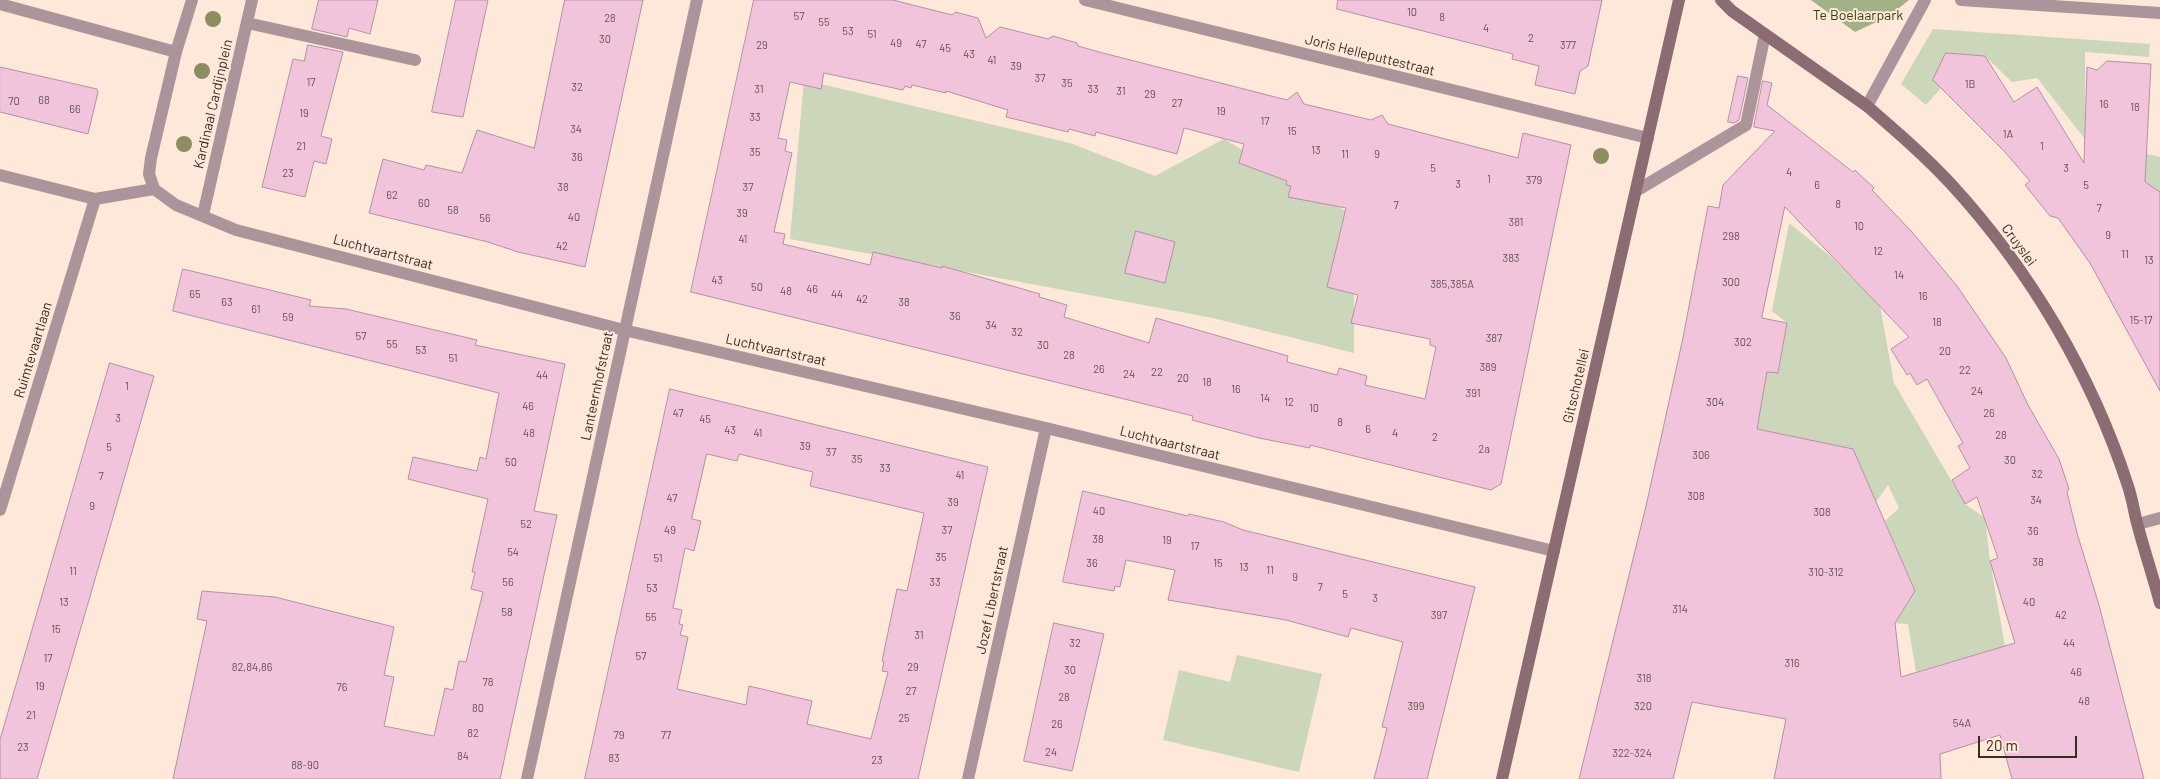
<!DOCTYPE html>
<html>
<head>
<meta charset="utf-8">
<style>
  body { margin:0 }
  #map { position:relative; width:2160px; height:779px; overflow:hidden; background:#fde8da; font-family:Barlow,sans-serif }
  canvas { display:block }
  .scale { position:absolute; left:1978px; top:736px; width:99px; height:22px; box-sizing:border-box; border:2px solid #392c23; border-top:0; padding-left:6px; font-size:15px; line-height:18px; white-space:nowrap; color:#392c23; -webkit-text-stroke:4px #fde8da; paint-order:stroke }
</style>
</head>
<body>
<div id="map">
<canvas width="2160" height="779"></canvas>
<div class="scale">20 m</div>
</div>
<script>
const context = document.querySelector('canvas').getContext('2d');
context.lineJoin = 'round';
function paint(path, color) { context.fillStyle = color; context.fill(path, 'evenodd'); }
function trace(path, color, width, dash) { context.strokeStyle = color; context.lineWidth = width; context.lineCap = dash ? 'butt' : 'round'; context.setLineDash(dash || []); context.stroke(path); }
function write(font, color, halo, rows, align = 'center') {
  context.font = font + ' Barlow,sans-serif'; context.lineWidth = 4; context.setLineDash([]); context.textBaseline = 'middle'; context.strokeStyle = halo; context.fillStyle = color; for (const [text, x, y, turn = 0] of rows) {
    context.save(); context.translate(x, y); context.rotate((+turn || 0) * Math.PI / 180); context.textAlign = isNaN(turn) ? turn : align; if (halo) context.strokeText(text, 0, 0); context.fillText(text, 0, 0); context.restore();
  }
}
paint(new Path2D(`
  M1933,29L2150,44L2149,57L2085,52V139L2160,157V199L2154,188L2085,139L2037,78L2012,82L1985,56L1946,53L1933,80L1941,88L1926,105L1901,84Z
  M804,80L1070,143L1155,176L1224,139L1354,216V353L1213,318L790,239Z
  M1789,223L1830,256L1880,306L1894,383L1965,504L1985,518L1990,561L2005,646L1916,672L1908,624L1895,623L1915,591L1885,521L1899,508L1888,485L1876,502L1853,449L1757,429L1732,367L1778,373L1787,323L1772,311Z
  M1237,655L1322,674L1299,772L1163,740L1179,670L1230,682Z`), '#ccd6bb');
paint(new Path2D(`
  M1811,0H1909L1889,16L1855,32Z`), '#a2b187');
const building = new Path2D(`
  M319,0H378L370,34L349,28L347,37L312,29Z
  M456,0H488L463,117L432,112Z
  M565,0H643L585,267L518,252L488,242L369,213L383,159L424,170L426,165L462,173L477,130L534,148Z
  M754,0H893L952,15L955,12L978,18L986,38L1000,27L1048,39L1053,36L1077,43L1078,46L1099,52L1287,100L1297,92L1304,104L1371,120L1382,115L1388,124L1518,158L1523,133L1571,145L1501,484L1491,490L1310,445V448L1259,438L1192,420L1193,416L691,292ZM824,73L903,90L905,86L911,88L912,85L946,93V91L1008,110L1006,117L1068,132L1069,129L1095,136L1096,132L1177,154L1184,128L1244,144L1239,163L1287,181L1286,185L1291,186L1288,197L1346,208L1327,287L1358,295L1351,323L1430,339V345L1436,347L1425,399L1365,385L1367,376L1339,368L1337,375L1287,362L1288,356L1156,318L1149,343L1064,317L1067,305L1039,297L1040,294L942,266V268L873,252L870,265L783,244L785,234L774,232L792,153L785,151L787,140L778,138L790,82L821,89Z
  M1338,0H1602L1588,66L1580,71L1575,94L1535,85L1539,66L1512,59L1513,54L1337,9Z
  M308,45L343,52L321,136L332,139L326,164L314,161L305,197L262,187L293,59L304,61Z
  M1946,53L1985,56L2014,102L2037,87L2084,163L2087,67L2097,70L2107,61L2151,64L2145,182L2160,192V391L2090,263L2058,218L2050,216L2025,185L2030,181L2004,151L1933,80Z
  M0,67L97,89L98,92L88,134L0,112Z
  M1738,76L1748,78L1739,120L1734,123L1728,122Z
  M1763,81L1772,83L1767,105L1853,172L1855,170L1874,188L1872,190L1912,232L1957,286L2006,358L2028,405L2059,459L2069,489L2067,492L2077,533L2099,605L2144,779H2012L2000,735L1940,754L1941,779H1774L1786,719L1692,702L1673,779H1579L1646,506L1683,338L1708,206L1719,208L1723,185L1775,131L1754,127ZM1785,207L1909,337L1891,349L1907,375L1910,373L1917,385L1927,379L1963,443L1958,446L1970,468L1952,480L1965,504L1977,497L1998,558L1990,561L2015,643L1901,677L1895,623L1915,591L1853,449L1757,429L1767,372L1778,373L1787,323L1762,318Z
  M1136,231L1175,242L1165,283L1125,273Z
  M183,269L311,300L309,306L346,309L477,340L475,345L565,364L534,511L557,515L500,779H173L207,621L197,619L202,591L275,597L394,627L384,675L394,677L384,726L434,736L445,688L453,690L459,661L466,662L483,592L471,589L475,572H472L488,499L408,479L413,457L477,471L480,457L486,459L499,393L173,311Z
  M110,363L154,376L37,779H0V740Z
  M670,389L988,467L918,779H585ZM707,454L737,461L739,454L813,472L810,486L924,513L907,591L897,589L882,661L884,662L882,671L888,672L871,739L807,724L812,701L749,686L746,705L677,689L688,637L680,635L683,625L679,624L682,610L673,608L685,548L694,551L701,521L692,519Z
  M1083,491L1188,516L1189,514L1224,522L1243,530L1475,587L1427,779H1374L1387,728L1382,727L1403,642L1351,628L1348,637L1286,620L1168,600L1175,570L1126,560L1120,587L1115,586L1114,591L1063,582Z
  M1054,623L1104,634L1072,771L1024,761Z`);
paint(building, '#f1c4dc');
trace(building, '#b391a3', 1);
trace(new Path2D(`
  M0,4L176,52
  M247,23L415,60
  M1636,191L1746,125L1765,34`), '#ab959a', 12);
trace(new Path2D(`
  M1085,0L1648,138
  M1961,0L2160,13
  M1867,106L1925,0
  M0,175L95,199L154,189L176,205L236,230L624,330L1046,428L1554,551
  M154,189L149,174L151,158L176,52L192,0
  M203,215L252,0
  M0,510L95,199
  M2138,524L2160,518
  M527,779L697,0
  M968,779L1046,428`), '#ab959a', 12);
trace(new Path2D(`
  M1721,0L1732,11L1867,106C1896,131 1925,156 1951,184C2030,270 2092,375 2128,486C2132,498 2134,511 2137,523C2144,550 2153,576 2160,603
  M1502,779L1679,0`), '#8b6c73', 12);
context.fillStyle = '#8d8d62';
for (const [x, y] of [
  [213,19],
  [202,71],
  [184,144],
  [1601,156]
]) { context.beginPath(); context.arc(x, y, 8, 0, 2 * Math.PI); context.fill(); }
write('11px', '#675251', null, [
  ["10",1412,12],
  ["57",799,16],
  ["8",1442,17],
  ["28",610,18],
  ["55",824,22],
  ["4",1486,28],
  ["53",848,31],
  ["51",872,34],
  ["2",1531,38],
  ["30",605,39],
  ["49",896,43],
  ["47",921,44],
  ["29",762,45],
  ["377",1568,45],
  ["45",945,48],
  ["43",969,54],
  ["41",992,60],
  ["39",1016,66],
  ["37",1040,78],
  ["17",311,82],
  ["35",1067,83],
  ["1B",1970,84],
  ["32",577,87],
  ["31",759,89],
  ["33",1093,89],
  ["31",1121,91],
  ["29",1150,94],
  ["68",44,100],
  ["70",14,101],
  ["27",1177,103],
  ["16",2104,104],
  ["18",2135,107],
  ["66",75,109],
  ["19",1221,111],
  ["19",304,113],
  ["33",755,117],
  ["17",1265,121],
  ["34",576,129],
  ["15",1292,131],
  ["1A",2008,134],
  ["21",301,146],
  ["1",2042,146],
  ["13",1316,150],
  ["35",755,152],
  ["11",1345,154],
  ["9",1377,154],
  ["36",577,157],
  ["5",1433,168],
  ["3",2066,168],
  ["4",1789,172],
  ["23",288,173],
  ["1",1489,179],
  ["379",1534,180],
  ["3",1458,184],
  ["6",1817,185],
  ["5",2086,185],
  ["38",563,187],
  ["37",748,187],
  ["62",392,195],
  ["60",424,203],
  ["8",1838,204],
  ["7",1396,205],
  ["7",2099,208],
  ["58",453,210],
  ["39",742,213],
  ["40",574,217],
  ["56",485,218],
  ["381",1516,222],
  ["10",1859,226],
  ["9",2108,235],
  ["298",1731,236],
  ["41",743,239],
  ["42",562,246],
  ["12",1878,251],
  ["11",2125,254],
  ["383",1511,258],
  ["13",2149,260],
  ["14",1899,275],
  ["43",717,280],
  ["300",1731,282],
  ["385,385A",1452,284],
  ["50",757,287],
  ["46",812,289],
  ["48",786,291],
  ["65",195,294],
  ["44",837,294],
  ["16",1923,296],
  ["42",862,299],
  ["63",227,302],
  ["38",904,302],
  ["61",256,309],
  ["36",955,316],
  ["59",288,317],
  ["15-17",2141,320],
  ["18",1937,322],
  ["34",991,325],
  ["32",1017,332],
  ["57",361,336],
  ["387",1494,338],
  ["302",1743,342],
  ["55",392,344],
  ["30",1043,345],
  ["53",421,350],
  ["20",1945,351],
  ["28",1069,355],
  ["51",453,358],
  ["389",1488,367],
  ["26",1099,369],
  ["22",1965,370],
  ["22",1157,372],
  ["24",1129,374],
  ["44",542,375],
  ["20",1183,378],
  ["18",1207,382],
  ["1",127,386],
  ["16",1236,389],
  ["24",1977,391],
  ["391",1473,393],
  ["14",1265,398],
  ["12",1289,402],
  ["304",1715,402],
  ["46",528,406],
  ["10",1314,408],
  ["47",678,413],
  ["26",1989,413],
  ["3",118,418],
  ["45",705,419],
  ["8",1340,422],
  ["6",1368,429],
  ["43",730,430],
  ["48",529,433],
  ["41",758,433],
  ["4",1395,433],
  ["28",2001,435],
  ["2",1435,437],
  ["39",805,446],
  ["5",109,447],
  ["2a",1484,449],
  ["37",831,452],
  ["306",1701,455],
  ["35",857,459],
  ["30",2010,460],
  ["50",511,462],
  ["33",885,468],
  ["32",2037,474],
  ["41",960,475],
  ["7",101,476],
  ["308",1696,496],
  ["47",672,498],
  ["34",2036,500],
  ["39",953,502],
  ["9",92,506],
  ["40",1099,511],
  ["308",1822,512],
  ["52",526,524],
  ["49",670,530],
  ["37",947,530],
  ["36",2033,531],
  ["38",1098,539],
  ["19",1167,540],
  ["17",1195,546],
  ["54",513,552],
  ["35",941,557],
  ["51",658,558],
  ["38",2038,562],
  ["36",1092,563],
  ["15",1218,563],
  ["13",1244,567],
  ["11",1270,570],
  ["11",73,571],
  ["310-312",1826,572],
  ["9",1295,577],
  ["56",508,582],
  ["33",935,582],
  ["7",1320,587],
  ["53",652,588],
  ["5",1345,594],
  ["3",1375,598],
  ["13",64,602],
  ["40",2029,602],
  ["314",1680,609],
  ["58",507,612],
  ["397",1439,615],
  ["42",2061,615],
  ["55",651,617],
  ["15",56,629],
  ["31",919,635],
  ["32",1075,643],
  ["44",2069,643],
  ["57",641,656],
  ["17",48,658],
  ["316",1792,663],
  ["82,84,86",252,667],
  ["29",913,667],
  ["30",1070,670],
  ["46",2076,672],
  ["318",1644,678],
  ["78",488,682],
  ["19",40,686],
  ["76",342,687],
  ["27",911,691],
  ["28",1064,697],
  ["48",2084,701],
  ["399",1416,706],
  ["320",1643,706],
  ["80",478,708],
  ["21",31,715],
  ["25",904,718],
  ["54A",1962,723],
  ["26",1057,724],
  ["82",473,733],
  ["79",619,735],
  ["77",666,735],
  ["23",23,747],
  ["24",1051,752],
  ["322-324",1632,753],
  ["84",463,756],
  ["83",614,758],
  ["23",877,760],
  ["88-90",305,765]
]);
write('14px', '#324200', '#fde8da', [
  ["Te Boelaarpark",1858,15]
]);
write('14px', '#392c23', '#fde8da', [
  ["Joris Helleputtestraat",1370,55,14],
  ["Kardinaal Cardijnplein",213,104,-77],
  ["Cruyslei",2019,245,54],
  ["Luchtvaartstraat",383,252,15],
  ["Ruimtevaartlaan",33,350,-73],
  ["Luchtvaartstraat",776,350,13],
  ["Lanteernhofstraat",597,386,-78],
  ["Gitschotellei",1576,386,-77],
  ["Luchtvaartstraat",1170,443,14],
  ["Jozef Libertstraat",992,600,-78]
]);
</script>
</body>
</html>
